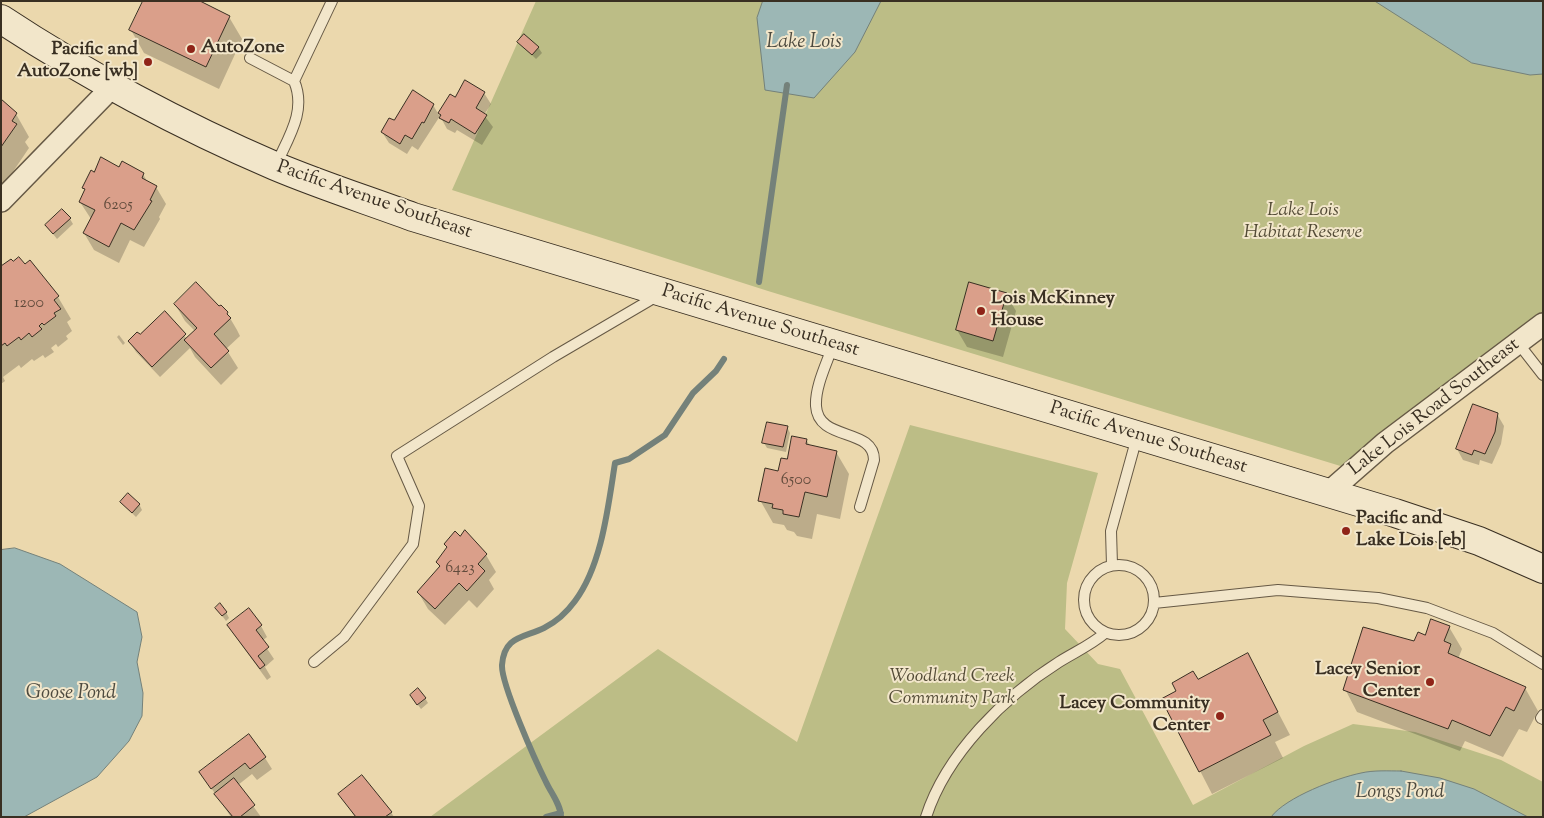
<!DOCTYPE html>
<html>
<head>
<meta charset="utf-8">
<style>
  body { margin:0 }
  #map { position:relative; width:1544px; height:818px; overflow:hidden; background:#ebd8ad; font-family:"Sorts Mill Goudy",serif }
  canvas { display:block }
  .frame { position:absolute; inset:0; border:2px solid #392f22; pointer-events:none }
</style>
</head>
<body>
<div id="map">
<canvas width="1544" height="818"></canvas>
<div class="frame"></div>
</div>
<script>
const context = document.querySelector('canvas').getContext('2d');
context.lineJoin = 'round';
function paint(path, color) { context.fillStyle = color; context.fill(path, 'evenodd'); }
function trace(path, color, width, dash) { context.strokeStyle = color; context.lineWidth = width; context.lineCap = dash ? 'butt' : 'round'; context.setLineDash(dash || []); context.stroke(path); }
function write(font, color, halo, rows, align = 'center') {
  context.font = font + ' "Sorts Mill Goudy",serif'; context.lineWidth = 4; context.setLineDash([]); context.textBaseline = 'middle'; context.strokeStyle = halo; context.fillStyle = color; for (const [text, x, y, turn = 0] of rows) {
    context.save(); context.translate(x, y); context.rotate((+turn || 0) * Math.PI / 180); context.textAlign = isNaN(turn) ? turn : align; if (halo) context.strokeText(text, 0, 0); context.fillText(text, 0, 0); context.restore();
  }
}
paint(new Path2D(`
  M536,1H1543V317L1347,468L768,291L452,190Z
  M910,425L1098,473L1067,583L1065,629L1098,664L1120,669L1193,805L1304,746L1353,724L1415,732L1501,760L1543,782V817H430L658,649L797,742Z`), '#bcbd86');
const water = new Path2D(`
  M763,1H881L855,52L814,98L765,90L757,18Z
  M1375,1H1543V74L1530,75L1472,63Z
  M15,548L60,564L137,612L142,637L137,662L143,693L142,716L129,741L97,777L24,817H1V550Z
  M1401,771L1440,778L1474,789L1528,817H1271C1286,797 1337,778 1361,773C1374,770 1388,771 1401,771Z`);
paint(water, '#9cb7b5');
trace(water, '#74817a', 1);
paint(new Path2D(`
  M229,17L242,39L219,89L144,53L131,30Z
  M519,42L538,47L542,53L536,59Z
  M484,93L491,104L484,115L493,127L482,145L457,130L455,133L447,129L440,116L418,150L412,146L407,154L389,143L382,132L394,122L433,105L439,115L450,95L456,99Z
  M1,99L16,114L29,137L25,142L29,148L4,185L1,183Z
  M120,168L143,174L148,183L156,187L166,204L159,217L160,219L144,247L130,240L119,263L94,250L84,233L91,219L80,202L86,191L84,188L95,173Z
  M70,219L73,224L57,239L46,225Z
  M1,272L58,297L71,319L67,322L72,331L66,336L68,339L58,347L56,344L51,348L54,352L45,358L43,355L34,361L32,359L21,368L19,365L3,377L5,381L1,384Z
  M1006,294L1016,311L1003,357L967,347L957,330Z
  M175,304L219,308L227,313L237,330L240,336L226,349L238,368L221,385L195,357L190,348L160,377L136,352L129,341L140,336L164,313L187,339L195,331L185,321Z
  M119,335L125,343L123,345L117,337Z
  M1497,414L1504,426L1501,444L1492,464L1480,460L1479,465L1463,460L1457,449Z
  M787,427L790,433L786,452L767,448L764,443Z
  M807,441L810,446L836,452L849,474L840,519L817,514L812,539L797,536L794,532L787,530L784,525L773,523L760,500L788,460Z
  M122,503L139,504L142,510L136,517Z
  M445,544L486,555L496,572L489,580L494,589L477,608L469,600L445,625L428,609L418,592L440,568L437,562L448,548Z
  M226,612L229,618L226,621L220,613Z
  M228,626H261L267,637L262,641L274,659L265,667L271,677L267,680Z
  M1449,627L1462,649L1458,659L1525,688L1538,711L1527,732L1519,729L1503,757L1465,741L1460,751L1357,712L1345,689L1415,643Z
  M1248,655L1290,735L1275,742L1283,758L1212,794L1163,699Z
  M411,696L425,698L428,703L421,709Z
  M265,758L272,769L257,780L252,774L238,785L261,817H231L201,773Z
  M340,795L391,812L394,817H355Z`), '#0003');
trace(new Path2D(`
  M759,282L787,85
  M546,817L561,813
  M561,817C561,805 551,793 546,782C536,762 501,684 502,665C504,636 523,638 544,628C556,622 567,612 575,601C602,565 608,507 615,463L629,459L665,435L693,393L716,371L724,359`), '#74817a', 6);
const building = new Path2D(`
  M143,1H200L230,16L206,67L129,30Z
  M524,34L539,47L532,55L517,42Z
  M465,80L485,92L476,108L487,115L475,134L451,119L449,123L439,118L441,115L438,113L450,94L455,97Z
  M413,90L434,104L424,123L422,122L412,139L405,135L400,144L381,132L389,118L394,120Z
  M1,99L17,113L12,121L17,124L1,147Z
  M101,157L119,167L122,161L144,173L142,178L157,186L150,200L152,201L134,230L121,223L109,247L83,233L95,210L79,202L85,189L82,188L91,170L94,172Z
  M62,209L71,218L53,234L45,225Z
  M19,257L25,264L30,260L59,296L54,300L61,309L54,313L56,316L44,325L42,323L39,326L42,329L32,337L29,333L21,340L19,337L7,346L5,343L1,346V266L11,259L13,261Z
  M196,282L219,306L221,305L228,312L227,314L231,318L214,334L229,351L211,368L184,340L197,328L174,304Z
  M969,282L1007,293L993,341L956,330Z
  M165,311L186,334L152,367L128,341L137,332L140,334Z
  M1473,404L1498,413L1495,432L1485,454L1474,450L1472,455L1456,449Z
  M767,422L788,426L783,447L762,443Z
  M792,436L807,439L806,444L837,451L827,497L805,492L799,517L783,514V510L772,508L773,504L758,501L765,468L778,471L781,458L787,459Z
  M128,493L140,504L132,513L120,502Z
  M465,530L487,554L478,564L485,571L467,591L459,583L435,609L417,592L440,566L436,562L447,547L444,544L455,531L460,536Z
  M220,603L227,612L222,616L215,608Z
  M249,608L262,625L256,630L269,647L258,656L265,665L260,669L227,625Z
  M1431,619L1450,626L1444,641L1451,644L1448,653L1526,687L1514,711L1506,707L1490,736L1452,720L1448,729L1343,690L1363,627L1414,641L1418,632L1425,635Z
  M1248,653L1278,712L1263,720L1271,735L1199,772L1161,699L1176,691L1172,683L1193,671L1198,679Z
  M418,688L426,698L417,705L410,695Z
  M249,734L266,757L250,769L245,763L211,789L199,772Z
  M362,775L392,812L385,817H356L338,794Z
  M234,778L255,805L240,817H233L214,794Z`);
paint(building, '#da9f8a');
trace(building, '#392f22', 1);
const service = new Path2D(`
  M250,58L294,81C307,111 288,138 276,165
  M294,81L332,1
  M1518,343L1543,375
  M833,345C827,363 815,386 816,406C818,442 874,427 874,460L860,507
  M1084 600a35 35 0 1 1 70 0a35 35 0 1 1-70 0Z
  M1112,565L1111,531L1137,437
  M1154,603L1278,590L1378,598L1427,608L1493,633L1543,664
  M314,662L344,637L413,544L419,506L397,456L553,357L657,296
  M1543,715L1541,718L1543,719
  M926,817C946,754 1005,696 1059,662C1075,652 1091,645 1105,633`);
const minor = new Path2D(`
  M1,201L113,86
  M1328,493L1385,443L1543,324`);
const secondary = new Path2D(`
  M1,19C84,74 184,127 275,166C320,185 367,200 413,217L1395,513L1479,541L1543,569`);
trace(service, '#665945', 12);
trace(minor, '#665945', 24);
trace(secondary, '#392f22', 30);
trace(service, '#f2e6ca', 10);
trace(minor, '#f2e6ca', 21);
trace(secondary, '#f2e6ca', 28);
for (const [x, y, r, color] of [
  [191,49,5,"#8f2418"],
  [148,62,5,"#8f2418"],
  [981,311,5,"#8f2418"],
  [1346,531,5,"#8f2418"],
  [1430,682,5,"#8f2418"],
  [1220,716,5,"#8f2418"]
]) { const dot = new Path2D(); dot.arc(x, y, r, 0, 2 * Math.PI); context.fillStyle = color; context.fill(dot); trace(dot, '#f2e6ca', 2); }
write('16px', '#614b3c', null, [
  ["6205",118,206],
  ["1200",29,304],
  ["6500",796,481],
  ["6423",460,569]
]);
write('bold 19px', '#392f22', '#f2e6ca', [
  ["AutoZone",201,49],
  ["Pacific and",138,51,"right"],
  ["AutoZone [wb]",138,73,"right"],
  ["Lois McKinney",991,300],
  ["House",991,322],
  ["Pacific and",1356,520],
  ["Lake Lois [eb]",1356,542],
  ["Lacey Senior",1420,671,"right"],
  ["Center",1420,693,"right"],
  ["Lacey Community",1210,705,"right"],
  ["Center",1210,727,"right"]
], 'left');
write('19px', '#392f22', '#f2e6ca', [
  ["Pacific Avenue Southeast",374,201,19],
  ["Pacific Avenue Southeast",760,322,17],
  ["Lake Lois Road Southeast",1435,408,-38],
  ["Pacific Avenue Southeast",1148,439,17]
]);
write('italic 19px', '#534b36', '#f2e6ca', [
  ["Lake Lois",1303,212],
  ["Habitat Reserve",1303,234],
  ["Woodland Creek",952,678],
  ["Community Park",952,700]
]);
write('italic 20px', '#4d4a3f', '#f2e6ca', [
  ["Lake Lois",804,44],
  ["Goose Pond",71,695],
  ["Longs Pond",1400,794]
]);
</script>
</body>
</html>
